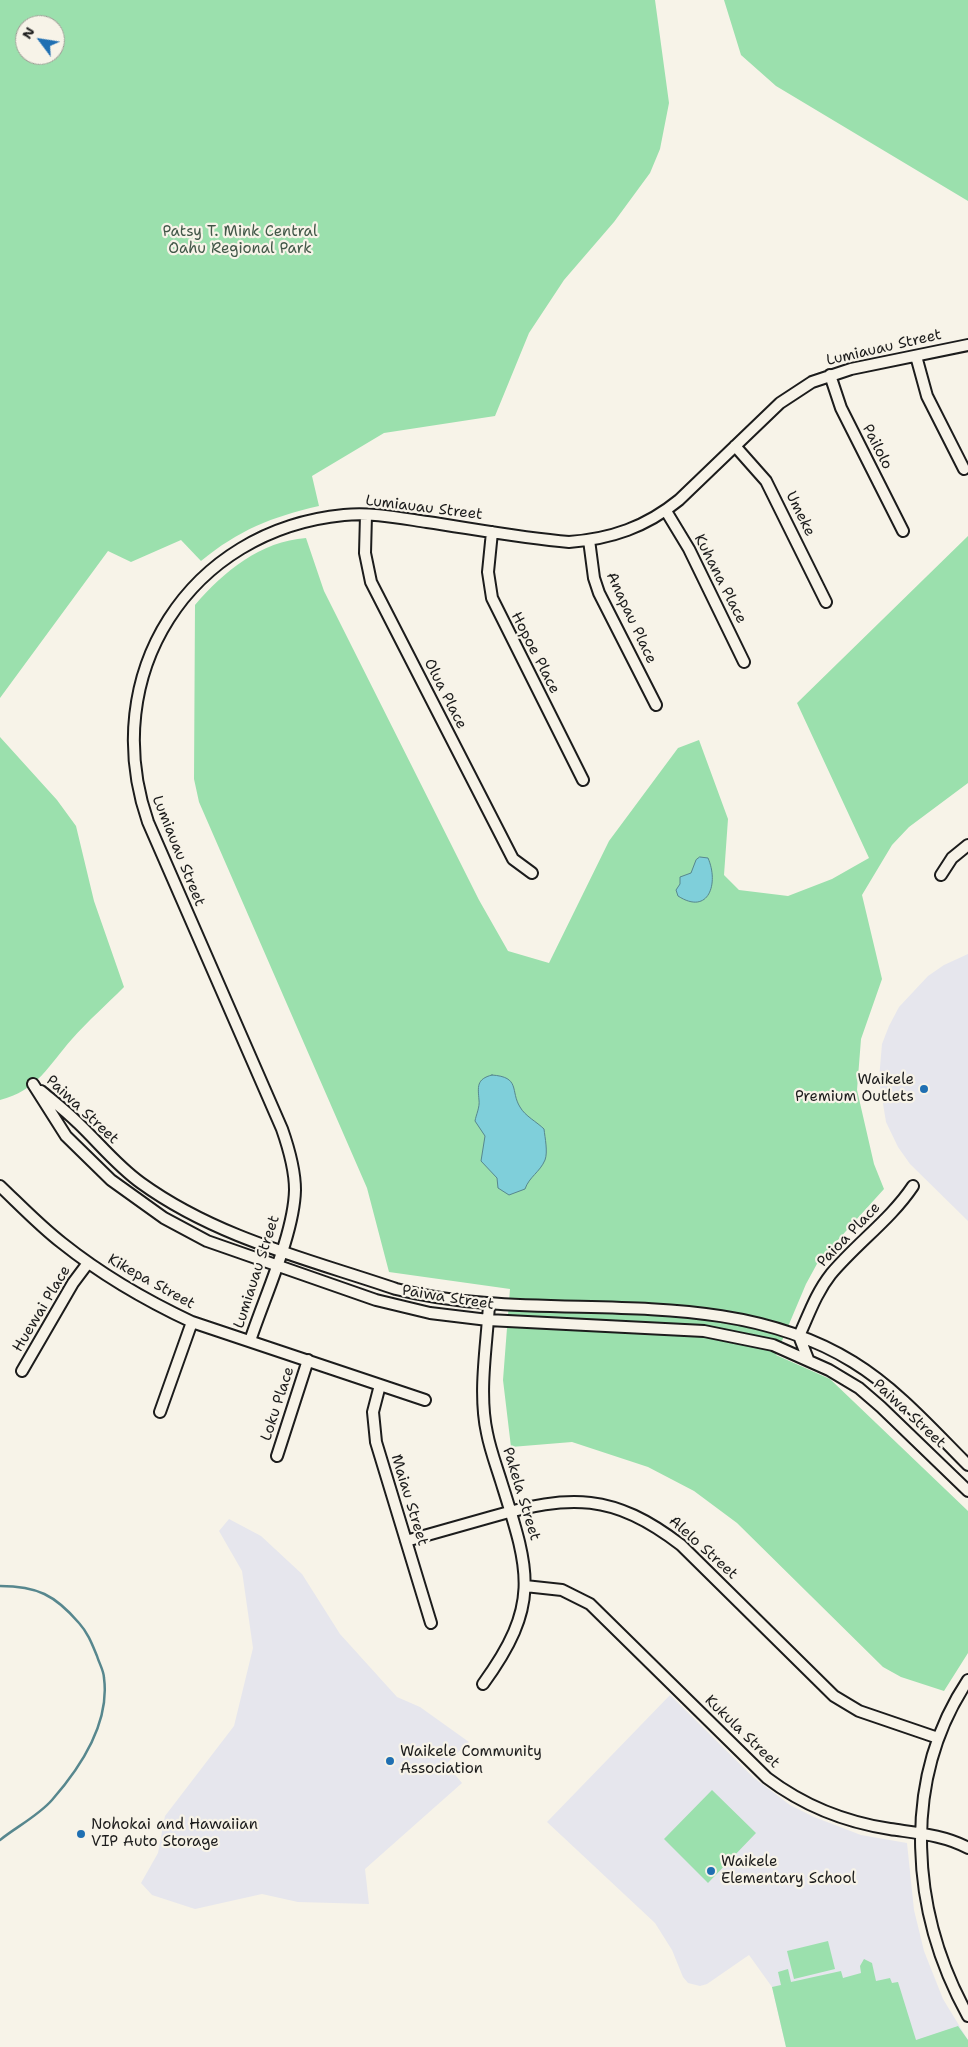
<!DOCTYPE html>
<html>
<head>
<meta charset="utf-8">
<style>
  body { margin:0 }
  #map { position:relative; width:968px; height:2047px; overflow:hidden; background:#f7f3e8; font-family:"Shantell Sans",sans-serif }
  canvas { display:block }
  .north { position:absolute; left:15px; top:15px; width:50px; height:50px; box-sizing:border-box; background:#f7f3e8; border:1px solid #9f9d96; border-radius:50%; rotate:301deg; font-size:14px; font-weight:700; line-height:20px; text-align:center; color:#1c1c1c }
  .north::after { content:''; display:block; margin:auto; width:18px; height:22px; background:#1f6fb2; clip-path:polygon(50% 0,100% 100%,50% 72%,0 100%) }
</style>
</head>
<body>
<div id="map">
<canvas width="968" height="2047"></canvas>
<div class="north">N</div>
</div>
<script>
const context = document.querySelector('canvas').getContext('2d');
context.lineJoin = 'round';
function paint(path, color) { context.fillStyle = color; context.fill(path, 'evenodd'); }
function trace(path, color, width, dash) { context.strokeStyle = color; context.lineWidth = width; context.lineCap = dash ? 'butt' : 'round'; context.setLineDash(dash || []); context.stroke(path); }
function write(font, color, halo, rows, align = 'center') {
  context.font = font + ' "Shantell Sans",sans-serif'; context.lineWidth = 4.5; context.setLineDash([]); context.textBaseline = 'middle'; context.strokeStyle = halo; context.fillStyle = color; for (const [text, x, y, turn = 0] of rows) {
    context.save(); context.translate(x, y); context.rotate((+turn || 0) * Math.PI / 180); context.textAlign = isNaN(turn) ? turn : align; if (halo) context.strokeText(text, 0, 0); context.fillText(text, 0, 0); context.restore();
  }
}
paint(new Path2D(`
  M968,954V1221L910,1164L898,1147L886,1122L879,1079L882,1044L889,1026L899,1007L928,976L944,965Z
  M229,1519L261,1536L302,1574L340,1634L397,1697L420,1707L469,1742L446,1764L462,1783L365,1869L369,1904L298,1902L262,1894L195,1909L152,1895L141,1883L158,1853L165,1816L234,1726L253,1648L242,1571L219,1531Z
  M670,1695L754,1778L790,1805L814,1817L861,1835L907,1843L914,1910L924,1951L943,1999L968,2040V2047H786L772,1987L749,1955L707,1984L700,1986L688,1983L683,1977L672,1950L655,1923L547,1822Z`), '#e6e6ed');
paint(new Path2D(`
  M0,0H655L669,103L660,149L650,173L614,222L564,280L529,333L495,416L384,433L312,476L319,506C271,517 239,530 201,561L181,540L131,562L108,551L0,698ZM25,25H55V55H25Z
  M724,0H968V201L776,86L741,55Z
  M968,536V783L909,827L892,845L862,895L882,979L861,1039L857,1090L874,1164L884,1189L818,1262L806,1284L776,1355L830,1379L968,1511V1653L944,1691L901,1677L883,1667L737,1523L694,1491L648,1467L572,1442L511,1447L503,1380L510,1289L389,1272L367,1188L199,802L194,779L195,605C223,572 261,541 306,538L324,591L479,900L508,951L549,963L609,841L678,748L699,740L728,819L724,875L739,890L788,896L832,879L869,858L797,703Z
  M0,737L57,800L76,826L94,901L124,987C107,1004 88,1021 72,1039C49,1065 37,1091 0,1100Z
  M712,1790L756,1833L708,1883L664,1839Z
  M828,1941L835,1969L794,1979L787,1951Z
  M864,1959L872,1963L876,1981L890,1978L892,1983L898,1982L916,2040L958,2026L968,2040V2047H786L772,1987L781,1985L778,1972L788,1969L791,1982L841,1971L843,1978L861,1973L860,1966Z`), '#9be0ad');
const water = new Path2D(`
  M700,857L708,858C719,883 709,916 678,896L676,890L680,884V877L691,873L696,860Z
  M492,1075C521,1077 510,1091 520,1107C525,1116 537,1122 544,1129C545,1138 548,1152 545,1160C540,1172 529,1177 525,1189L509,1195L498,1188L497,1178L481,1161L485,1136L475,1121C476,1115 480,1107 479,1100C478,1087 476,1079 492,1075Z`);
paint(water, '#7fcfda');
trace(water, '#57878e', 1);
trace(new Path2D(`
  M0,1586C37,1586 55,1595 79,1623C88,1633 92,1644 97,1656C99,1663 104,1671 104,1678C110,1723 80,1768 52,1800C38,1816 16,1827 0,1840`), '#57878e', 2.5);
const minor = new Path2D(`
  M916,356L927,396L964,469
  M830,375L841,408L903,531
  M735,446L766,481L826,602
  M666,511L689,549L744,662
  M366,515L365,553L371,582L513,859L532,873
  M492,532L488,572L492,598L583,780
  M589,540L594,578L599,593L656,705
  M941,875L952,858L968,845
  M33,1084L66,1136L111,1180L164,1218L207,1241L376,1300L430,1313L488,1320L704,1331L773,1345L829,1370L859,1388L881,1407L968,1491
  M41,1091C53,1101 66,1111 78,1123C99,1143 117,1166 141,1183C217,1238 308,1259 396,1289C545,1327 717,1278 853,1362C897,1389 932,1429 968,1465
  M0,1186C20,1205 40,1226 62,1243C102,1275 145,1300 192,1322L425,1400
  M799,1336C809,1314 816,1293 831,1274C857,1243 891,1219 913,1186
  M799,1336L808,1359
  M250,1341C264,1298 294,1234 295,1190C295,1169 289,1149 282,1129L148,822C97,675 189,530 344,515C371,512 400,518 427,522C474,529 521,538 569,542C611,539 646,527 679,500L780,403L812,382L851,369L968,345
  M22,1371L73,1283L88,1263
  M380,1385L373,1412L376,1442L431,1623
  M160,1412L192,1322
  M277,1456L308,1360
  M406,1541C434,1533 463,1525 491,1517C571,1494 613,1493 681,1545L834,1696L859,1711L938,1738
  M525,1586L562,1590L590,1604L767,1778C804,1806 844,1822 890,1829C916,1833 945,1835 968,1848
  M968,1680C900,1782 911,1913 968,2016
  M483,1684C542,1603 529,1570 501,1481C496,1465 490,1449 487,1433C478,1392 487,1345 489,1304`);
trace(minor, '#1c1c1c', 14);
trace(minor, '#f7f3e8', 10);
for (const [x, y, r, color] of [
  [924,1089,5,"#1f6fb2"],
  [390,1761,5,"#1f6fb2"],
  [81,1834,5,"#1f6fb2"],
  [711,1871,5,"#1f6fb2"]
]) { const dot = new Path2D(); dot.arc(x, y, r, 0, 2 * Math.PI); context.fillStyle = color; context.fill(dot); trace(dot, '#f7f3e8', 2); }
write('15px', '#425748', '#f7f3e8', [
  ["Patsy T. Mink Central",240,232],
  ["Oahu Regional Park",240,249]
]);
write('15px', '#1c1c1c', '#f7f3e8', [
  ["Lumiauau Street",884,348,-13],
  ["Pailolo",877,447,63],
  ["Lumiauau Street",424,508,7],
  ["Umeke",800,514,64],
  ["Kuhana Place",720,579,63],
  ["Anapau Place",631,618,65],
  ["Hopoe Place",535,653,63],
  ["Olua Place",445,694,63],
  ["Lumiauau Street",178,851,68],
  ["Paiwa Street",82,1110,43],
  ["Paioa Place",849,1235,-46],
  ["Lumiauau Street",257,1272,-72],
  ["Kikepa Street",151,1282,29],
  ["Paiwa Street",448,1298,9],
  ["Huewai Place",42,1309,-59],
  ["Loku Place",278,1404,-72],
  ["Paiwa Street",909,1414,43],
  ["Pakela Street",521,1494,73],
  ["Maiau Street",409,1500,73],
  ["Alelo Street",703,1548,42],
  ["Kukula Street",742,1732,44]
]);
write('15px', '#1c1c1c', '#f7f3e8', [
  ["Waikele",914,1080,"right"],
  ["Premium Outlets",914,1097,"right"],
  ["Waikele Community",400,1752],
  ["Association",400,1769],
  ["Nohokai and Hawaiian",91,1825],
  ["VIP Auto Storage",91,1842],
  ["Waikele",721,1862],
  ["Elementary School",721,1879]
], 'left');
</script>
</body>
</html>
